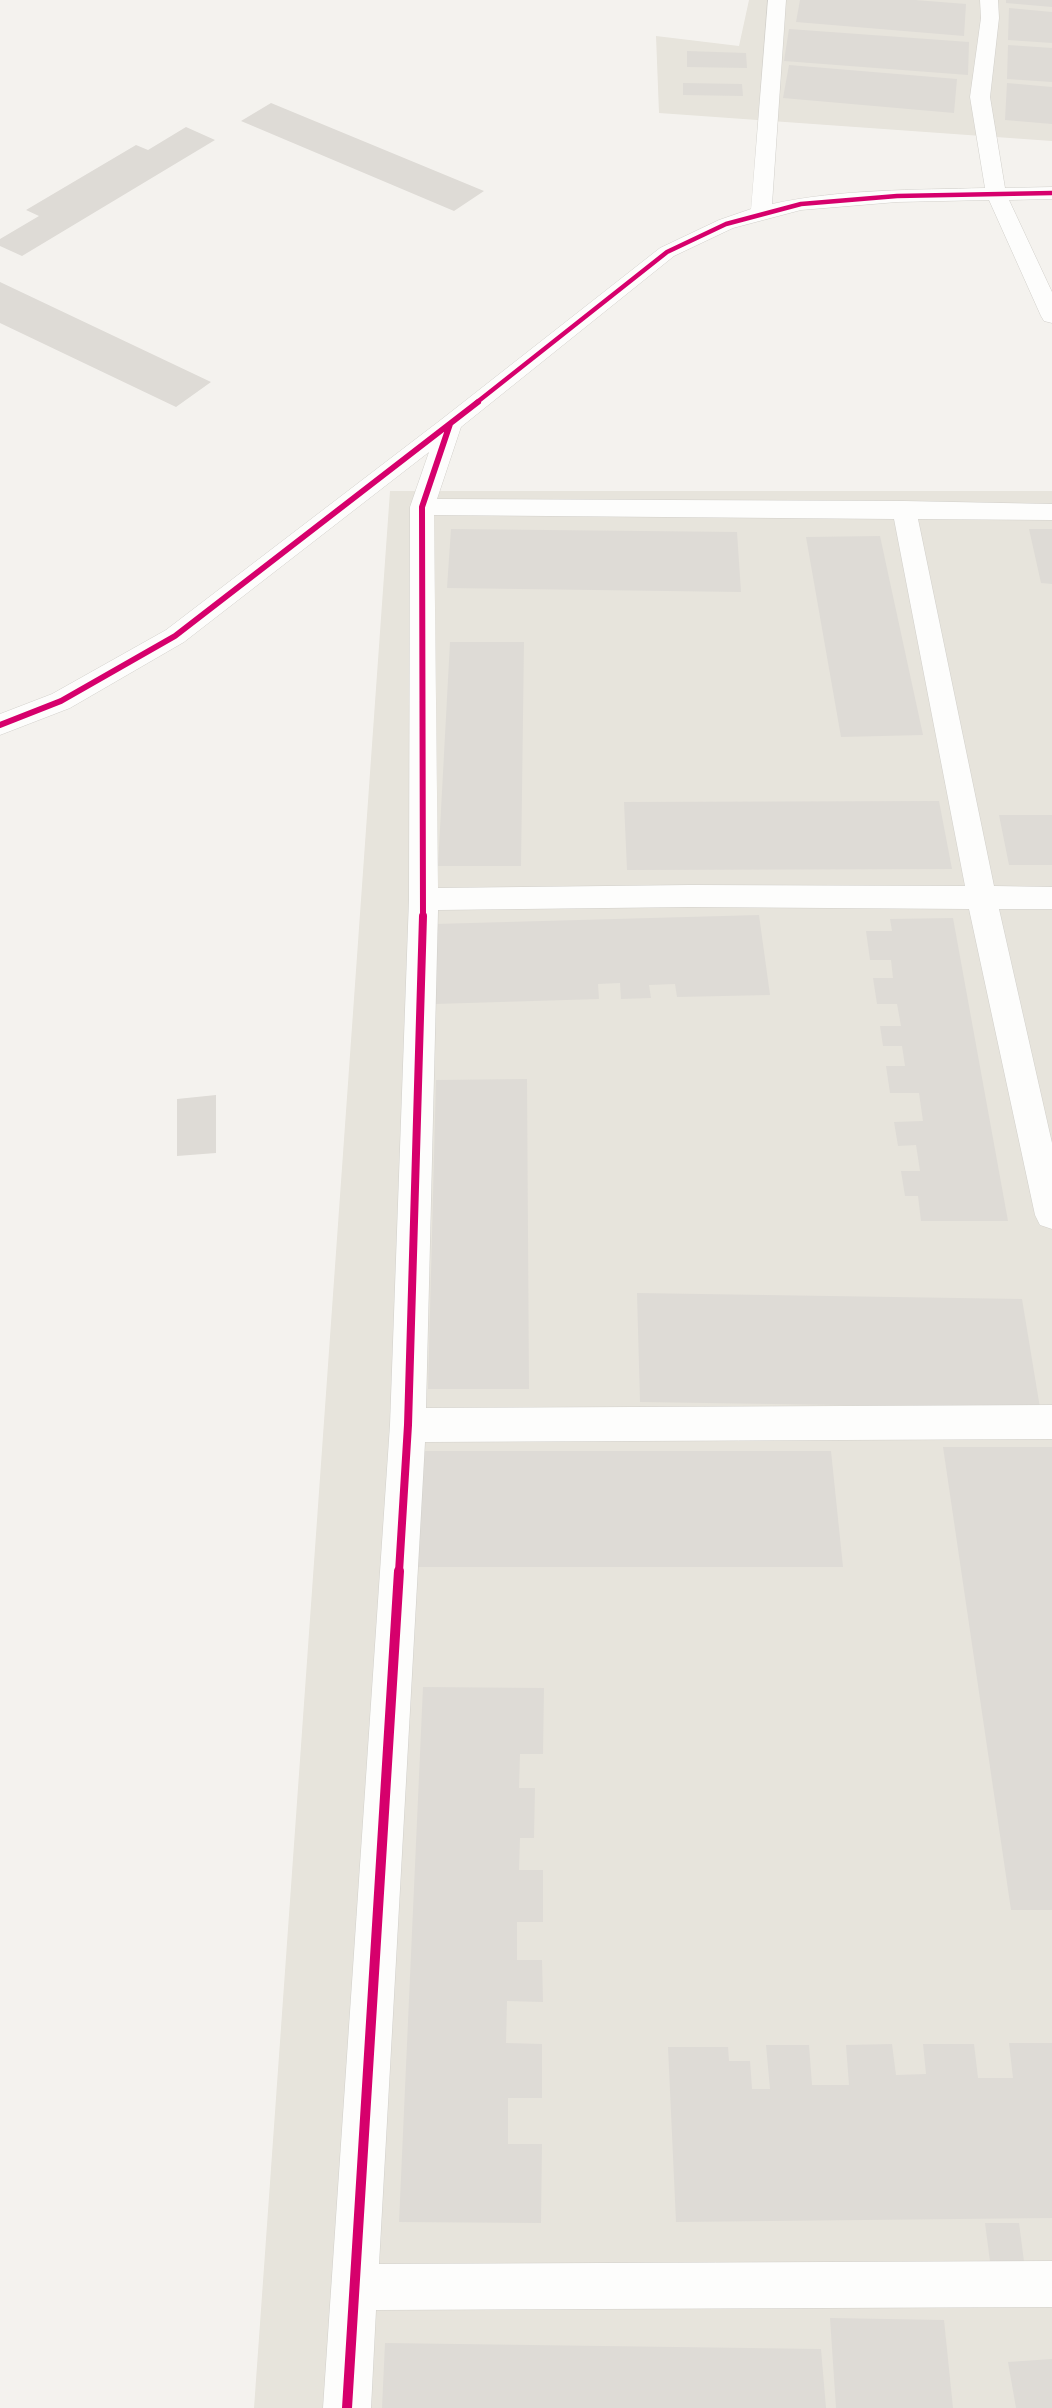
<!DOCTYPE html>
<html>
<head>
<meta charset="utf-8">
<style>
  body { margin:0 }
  canvas { display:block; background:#f4f2ee }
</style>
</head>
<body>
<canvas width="1052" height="2408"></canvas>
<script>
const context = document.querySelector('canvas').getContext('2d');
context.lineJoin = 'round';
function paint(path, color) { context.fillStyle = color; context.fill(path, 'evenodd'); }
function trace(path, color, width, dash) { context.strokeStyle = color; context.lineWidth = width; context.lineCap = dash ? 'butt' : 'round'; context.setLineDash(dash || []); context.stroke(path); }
paint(new Path2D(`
  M749,0H1052V141L659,113L656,36L739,46Z
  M390,491H1052V2408H254Z`), '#e7e4dc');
paint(new Path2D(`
  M800,0H915L966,4L964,36L796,22Z
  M1006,0H1052V7L1006,3Z
  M1009,8L1052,12V43L1008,40Z
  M789,29L969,42L968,75L784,61Z
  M1008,45L1052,48V82L1007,79Z
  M687,51L746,53L747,68L687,67Z
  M789,65L957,79L954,113L783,98Z
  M683,83L742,84L743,96L683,95Z
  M1007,83L1052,87V124L1005,120Z
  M271,103L484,191L454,211L241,121Z
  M186,127L215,140L22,256L0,246V239L39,216L26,210L136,145L148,150Z
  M0,282L211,382L176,407L0,323Z
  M451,529L737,532L741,592L447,588Z
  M1029,529H1052V584L1041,583Z
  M880,536L923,735L841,737L806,537Z
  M450,642H524L521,866H438Z
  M939,801L952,869L627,870L624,802Z
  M999,815H1052V865H1009Z
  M759,915L770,995L677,997L675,984L649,985L651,998L621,999L620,983L598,984L599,999L435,1004V924Z
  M953,918L1008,1221H921L918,1196H905L901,1171H920L916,1145L898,1146L894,1122L923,1121L919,1093H890L886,1066H905L902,1046H883L880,1026H901L897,1004H877L873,978H893L891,960H870L866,931H892L890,919Z
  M527,1079L529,1389H428L436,1080Z
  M216,1095V1153L177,1156V1099Z
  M637,1293L1022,1299L1040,1408L640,1402Z
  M943,1447H1052V1910H1011Z
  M418,1451H831L843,1567H414Z
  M423,1687L544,1688L543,1754H520L519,1788H535L534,1838H520L519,1870H543V1922H517V1960H542L543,2002L507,2001L506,2043L542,2044V2098H508V2144H542L541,2223L399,2222Z
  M1009,2043H1052V2218L676,2222L668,2047H728L729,2061H750L752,2089H770L766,2045H809L812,2085H849L846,2045L892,2044L896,2075L926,2074L923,2044H974L978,2078H1013Z
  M985,2223H1019L1026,2277H992Z
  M830,2318L944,2320L953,2408H836Z
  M385,2343L821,2349L826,2408H382Z
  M1052,2359V2408H1016L1008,2362Z`), '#dedbd6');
const street = new Path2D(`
  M768,0H786L772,204C841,189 914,190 985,188L970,97L981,18L980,0H998L999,18L990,97L1005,188L1052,187V199L1009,200L1052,292V323L1044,321L1041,316L989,200L897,202L801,210L733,228L674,256L461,427L437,499L904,501L1052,504V520L918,519L994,886L1052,887V909H999L1052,1143V1229L1040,1225L1035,1215L969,909L690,907L438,910L426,1408L1052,1405V1439L425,1442L379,2264L1052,2261V2307L376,2310L371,2408H323L390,1425L409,899L410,507L429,452L184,642L70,708L0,735V714L52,694L166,630L442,419L660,248L719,220L751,209ZM434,515L894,519L965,886L690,885L438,888Z`);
trace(street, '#d2d0cb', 1);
paint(street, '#fdfdfc');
trace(new Path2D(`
  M476,403L667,252L726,224L801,204L897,196L1052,193`), '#d6006c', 4.5);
trace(new Path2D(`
  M0,725L61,701L175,636L478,402
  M423,917L422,507L450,424`), '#d6006c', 6);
trace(new Path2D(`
  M399,1572L408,1425L423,916`), '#d6006c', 8);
trace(new Path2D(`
  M347,2408L399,1571`), '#d6006c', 10);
</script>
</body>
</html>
